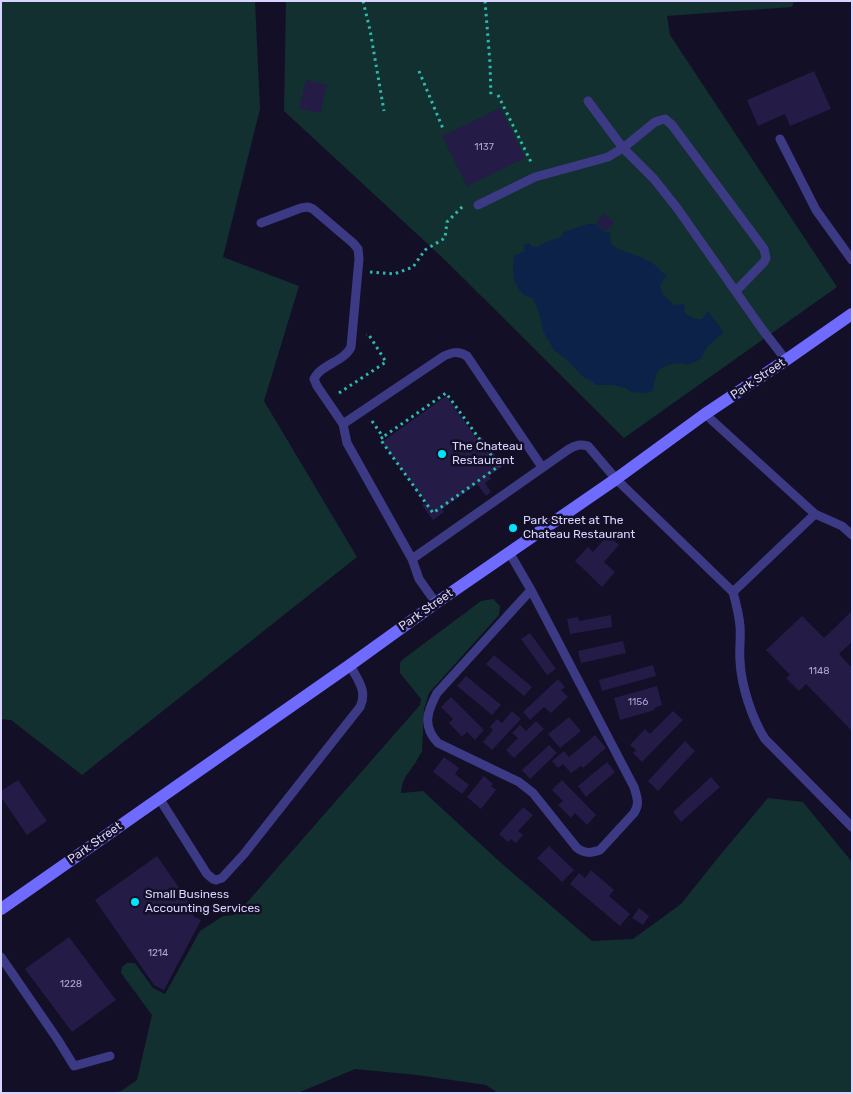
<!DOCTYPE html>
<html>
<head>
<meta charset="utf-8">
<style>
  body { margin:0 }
  #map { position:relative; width:853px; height:1094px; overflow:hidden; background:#130f26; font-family:Rubik,sans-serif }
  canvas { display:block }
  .frame { position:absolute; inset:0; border:2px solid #d9d4ff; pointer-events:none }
</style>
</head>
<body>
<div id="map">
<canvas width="853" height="1094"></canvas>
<div class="frame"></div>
</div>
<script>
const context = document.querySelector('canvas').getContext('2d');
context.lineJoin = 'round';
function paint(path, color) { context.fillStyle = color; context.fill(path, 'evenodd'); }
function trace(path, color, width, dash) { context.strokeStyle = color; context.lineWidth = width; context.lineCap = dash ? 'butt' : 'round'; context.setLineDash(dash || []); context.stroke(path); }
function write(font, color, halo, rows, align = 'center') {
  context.font = font + ' Rubik,sans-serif'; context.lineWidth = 5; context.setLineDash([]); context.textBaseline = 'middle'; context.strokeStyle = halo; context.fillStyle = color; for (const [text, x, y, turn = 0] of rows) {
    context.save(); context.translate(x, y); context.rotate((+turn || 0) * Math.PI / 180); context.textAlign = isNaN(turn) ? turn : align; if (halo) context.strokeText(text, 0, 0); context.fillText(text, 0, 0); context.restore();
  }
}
paint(new Path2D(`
  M1,1H255L260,109L223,257L299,286L264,401L357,557L82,775L11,720L1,719Z
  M286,1H794L792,7L667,16L670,35L837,287L624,438L445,260L284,111Z
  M493,599L500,606L499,615L429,693L424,709L422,752C418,756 417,762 413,766C405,778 403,778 401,793L423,791L500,862L592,941L633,939L681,904L721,854L768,798L803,802L852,862V1093H498L486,1085L417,1075L355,1069L298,1093H111L121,1091L137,1080L152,1015L121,973L122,967L127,963H135L153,988L165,994L200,931L223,916L233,915L237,913L243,907L420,705L421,699L400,673V663L402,660L481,601Z`), '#12302f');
paint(new Path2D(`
  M588,224H596L606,233L609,232L611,235C604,251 637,253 646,260C654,261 659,271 667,276V277L665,278L660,286C661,295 669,300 675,305L684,304L685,306V309L684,311V312C688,315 698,322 703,318C705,316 706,313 708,311L723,331V333C712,342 707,345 701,359L688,365C680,362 665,364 659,370C655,375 654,385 653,391L647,393L631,392L626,388L613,385H596L590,380L583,377L567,360L554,350L543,331L539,313L535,303L532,298L524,295L520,291L514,280L513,265L514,256L524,251V245L529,243L533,247H538L540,245C547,242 552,239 560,238L564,232Z`), '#0c2248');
paint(new Path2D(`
  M814,71L831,109L790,126L785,114L758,126L747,100Z
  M306,80L327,85L320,113L299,108Z
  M500,108L525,158L467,186L442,136Z
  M604,214L614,222L606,231L596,223Z
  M446,396L477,439L481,436L503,466L489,476L491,479L485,483L491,492L486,496L477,484L442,509L444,512L433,520L422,505L426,503L382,442Z
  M608,535L619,545L604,562L615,572L602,587L575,561L588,547L593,552Z
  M851,612L852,613V642L839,654L852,668V731L806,684L799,691L786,678L790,675L766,650L802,616L824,638Z
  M611,615L612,627L570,634L567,619L578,617L579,621Z
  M530,633L556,669L547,675L521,639Z
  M623,641L626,653L581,663L578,651Z
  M494,655L532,687L524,696L486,664Z
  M653,665L656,676L602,691L599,680Z
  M466,676L501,705L492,715L457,686Z
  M558,679L565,687L561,690L568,697L551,713L544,707L530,720L523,712Z
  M657,686L662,705L654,708L655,710L620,720L614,698Z
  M451,697L484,730L475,740L467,732L462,737L449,723L453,719L441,707Z
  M512,711L521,719L492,750L483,742L493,730L490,727L497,719L502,723Z
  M673,711L683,720L642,762L633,753L636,750L630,745L645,729L650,734Z
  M569,717L581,731L560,748L548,734Z
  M536,721L544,729L514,758L506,750L518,738L512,733L520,725L526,731Z
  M595,735L606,748L583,768L581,766L571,773L563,764L558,768L552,761L564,751L569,757Z
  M685,741L695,751L658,791L648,781Z
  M549,745L557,753L530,779L522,770Z
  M444,757L459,768L455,774L469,785L462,794L433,772Z
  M607,762L615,772L586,797L578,786Z
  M484,776L493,784L491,786L496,790L481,809L467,797Z
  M711,777L720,787L681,822L673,812Z
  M18,780L47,821L27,835L1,797V791Z
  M562,780L596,815L587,825L575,813L571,818L558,805L563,801L552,790Z
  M523,807L533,815L518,831L523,835L516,843L511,839L508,842L499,834Z
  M549,846L574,870L562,882L537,858Z
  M157,856L196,912L193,916L201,920L164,990L154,985L95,900Z
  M591,870L614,890L609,896L630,914L620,926L570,884L579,873L585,878Z
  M639,908L649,916L643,925L632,918Z
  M69,937L116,1000L72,1032L25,969Z`), '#241b47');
trace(new Path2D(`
  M363,1L370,30L384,111
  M485,1L490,63L491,98
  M419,71L444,131
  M498,95L532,164
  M370,272L394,274L413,267L425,250L445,238L447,222L464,205
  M339,393L386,362L369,335H366
  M372,421L383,437L380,439L433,513L499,466L446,393L383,437`), '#2fb8b0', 3, [2.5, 4]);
trace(new Path2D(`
  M588,101L623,148L655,122L661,120L665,119L672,125L764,249L766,258L764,262L736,291
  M780,139L816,210L852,260
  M478,205L535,177L601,159L608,157L623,148L654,179L677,208L762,329L786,360
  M261,223L301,208L308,207L313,209L353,243L358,249L359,259L351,347C344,362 321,364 314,379L317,386L343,424
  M815,514L842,526L852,535
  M509,552L531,590L634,787C637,797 640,804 634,813L600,850C591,853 585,854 577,848L533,793L519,782L438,743C422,726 427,712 437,693L531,590
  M412,559L569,449C576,445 580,444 588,446L616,479L733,592L815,514L705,414
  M733,592C736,603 739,615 740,626C741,638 739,650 740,661C741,685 752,719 765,739L852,827
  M436,603L419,579L412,559L347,443L343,424L444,356C453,352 458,351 467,356L542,467
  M159,798L207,874L213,879L216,880L222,878L244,854L360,707C368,691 357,679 350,665
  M1,957L58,1040L74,1066L110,1056`), '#3d3a85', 9);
trace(new Path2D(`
  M1,909L350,665L436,603L616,479L705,414L786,360L852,314`), '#6f6bff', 12);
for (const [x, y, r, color] of [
  [442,454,5,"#00e5ff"],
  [513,528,5,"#00e5ff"],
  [135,902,5,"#00e5ff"]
]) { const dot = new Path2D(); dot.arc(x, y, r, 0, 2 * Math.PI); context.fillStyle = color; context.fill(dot); trace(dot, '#130f26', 2); }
write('10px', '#aca6d1', null, [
  ["1137",484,147],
  ["1148",819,671],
  ["1156",638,702],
  ["1214",158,953],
  ["1228",71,984]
]);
write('12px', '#d9d4ff', '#130f26', [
  ["Park Street",758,379,-34],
  ["Park Street",426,610,-35],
  ["Park Street",95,843,-35]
]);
write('12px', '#d9d4ff', '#130f26', [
  ["The Chateau",452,447],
  ["Restaurant",452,461],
  ["Park Street at The",523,521],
  ["Chateau Restaurant",523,535],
  ["Small Business",145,895],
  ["Accounting Services",145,909]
], 'left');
</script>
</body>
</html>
